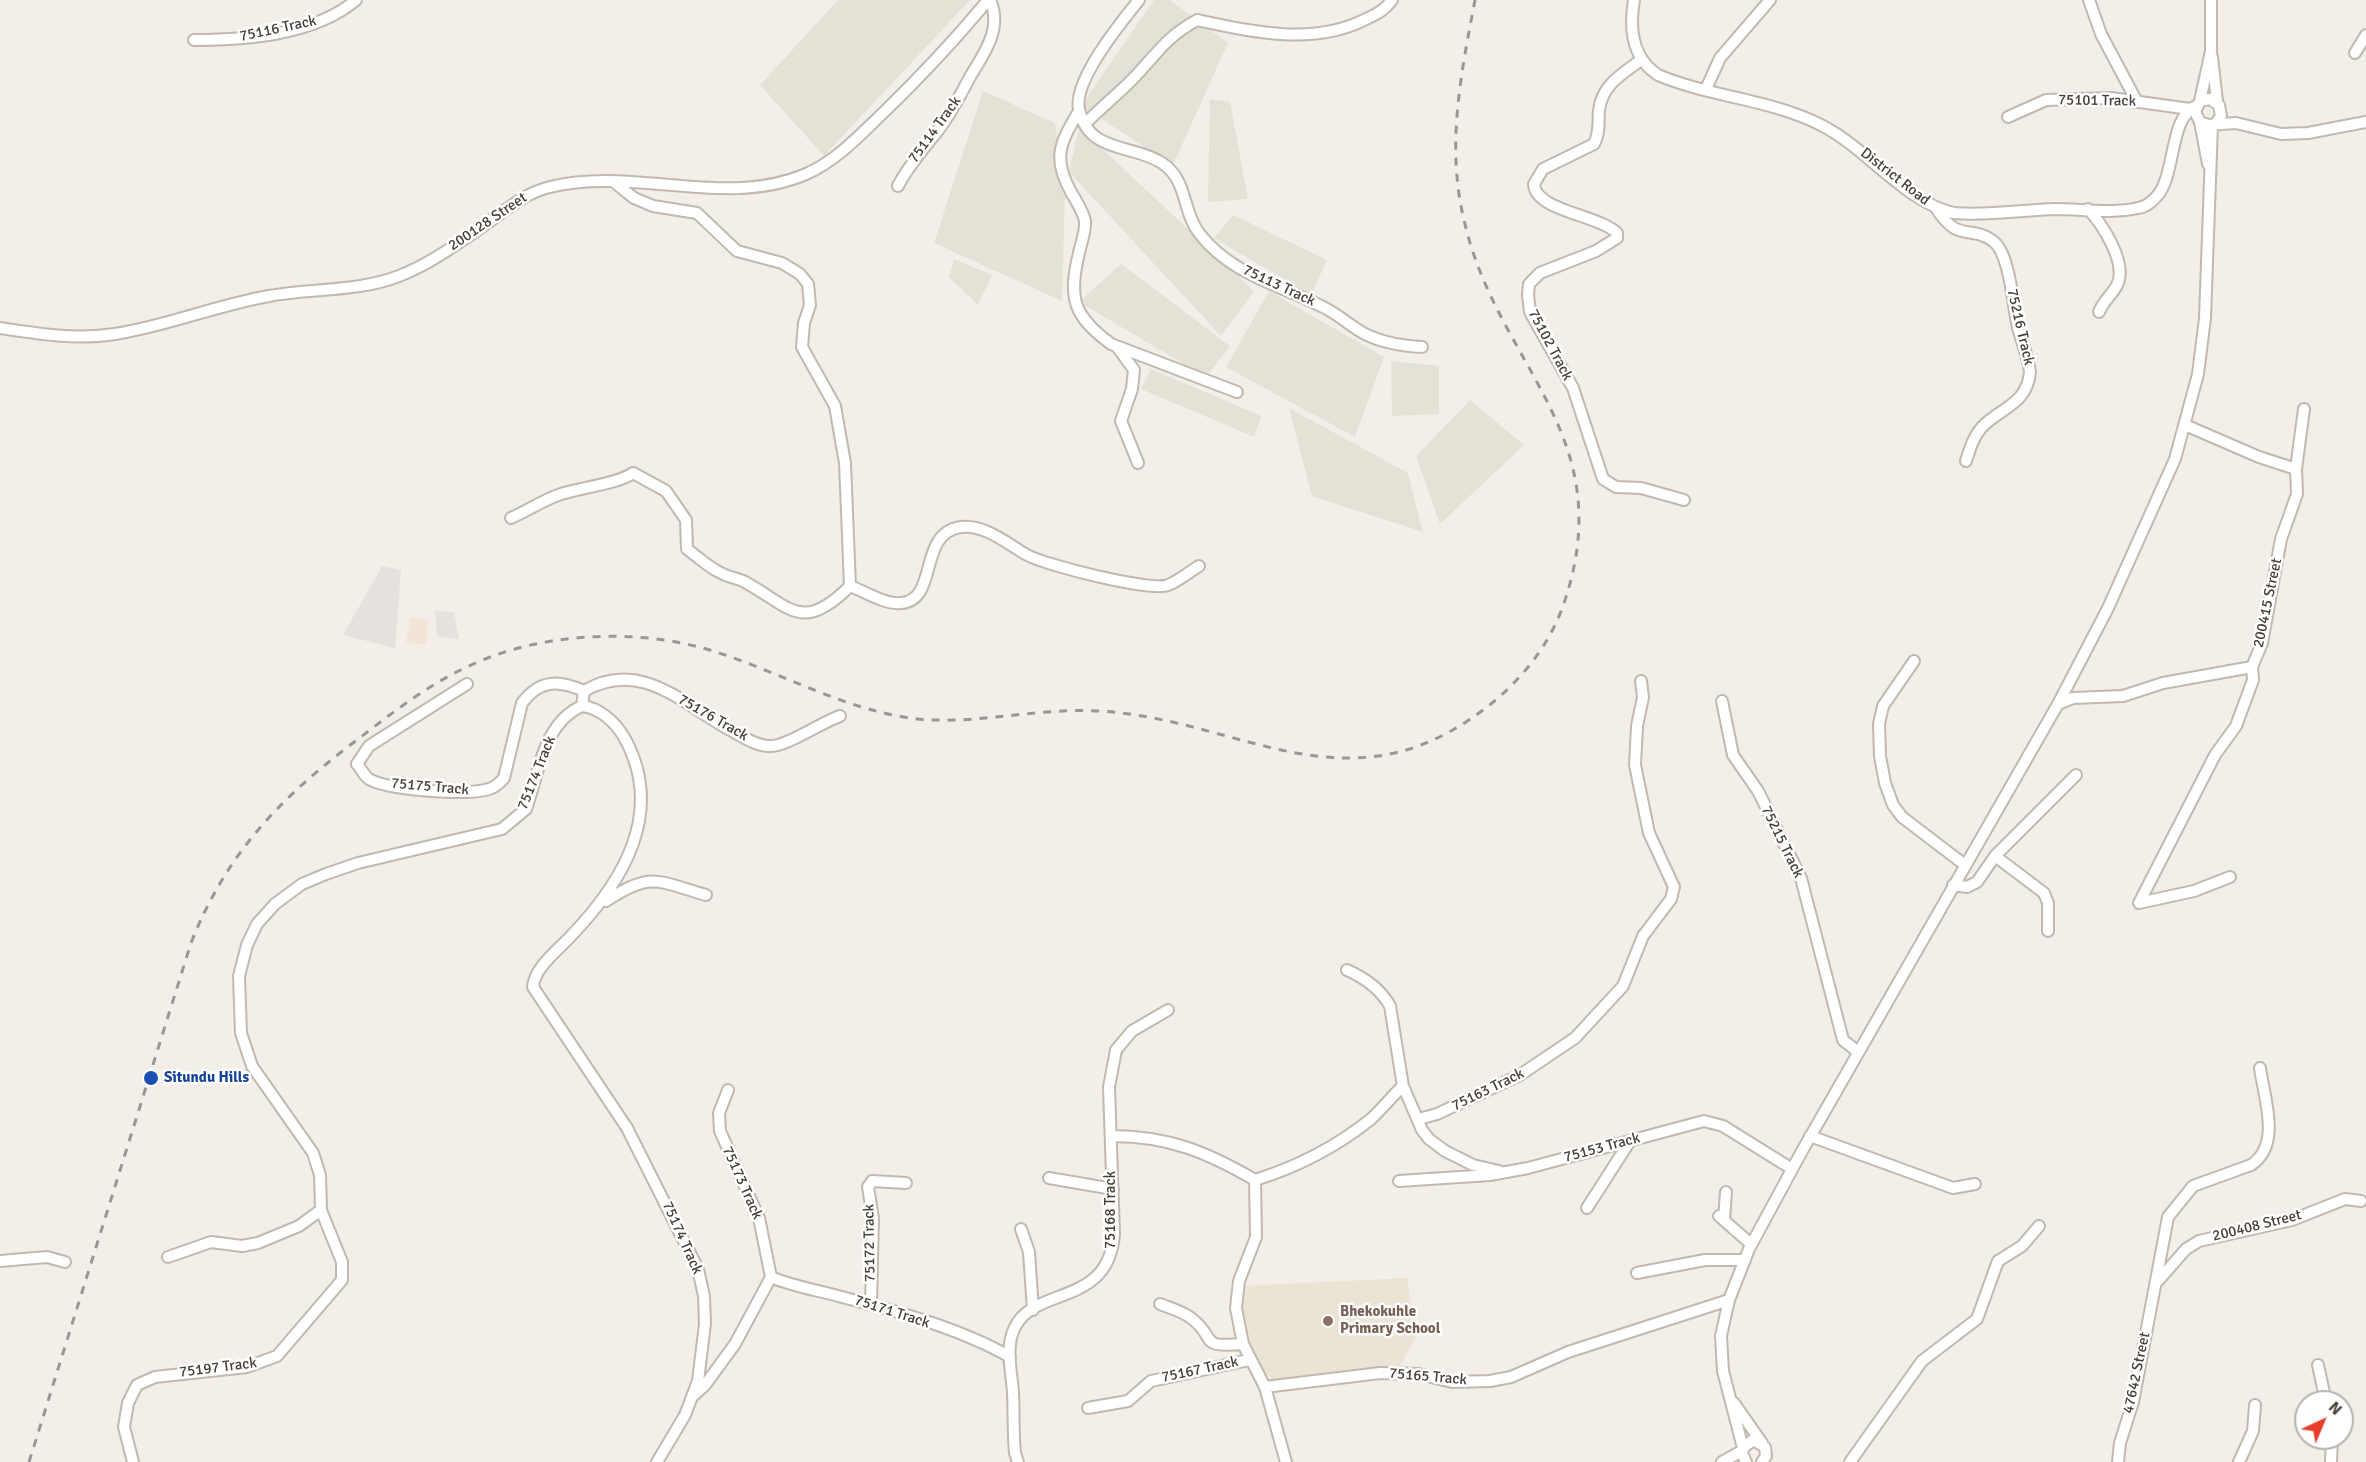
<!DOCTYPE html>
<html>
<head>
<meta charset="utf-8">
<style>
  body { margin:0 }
  #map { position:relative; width:2366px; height:1462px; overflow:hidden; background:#f3efe8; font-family:Signika,sans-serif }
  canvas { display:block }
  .north { position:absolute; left:2294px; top:1390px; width:60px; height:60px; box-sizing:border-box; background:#fff; border:2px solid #b5b3af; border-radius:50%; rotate:44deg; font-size:16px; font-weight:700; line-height:24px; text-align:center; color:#464037 }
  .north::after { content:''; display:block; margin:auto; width:21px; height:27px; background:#ea3d29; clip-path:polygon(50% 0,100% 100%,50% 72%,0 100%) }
</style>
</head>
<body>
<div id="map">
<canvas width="2366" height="1462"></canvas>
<div class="north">N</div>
</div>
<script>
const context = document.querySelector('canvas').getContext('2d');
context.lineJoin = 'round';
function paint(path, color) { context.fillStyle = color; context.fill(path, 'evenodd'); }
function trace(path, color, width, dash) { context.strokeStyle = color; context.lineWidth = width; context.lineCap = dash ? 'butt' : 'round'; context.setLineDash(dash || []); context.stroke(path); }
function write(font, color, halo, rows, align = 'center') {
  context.font = font + ' Signika,sans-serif'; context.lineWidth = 5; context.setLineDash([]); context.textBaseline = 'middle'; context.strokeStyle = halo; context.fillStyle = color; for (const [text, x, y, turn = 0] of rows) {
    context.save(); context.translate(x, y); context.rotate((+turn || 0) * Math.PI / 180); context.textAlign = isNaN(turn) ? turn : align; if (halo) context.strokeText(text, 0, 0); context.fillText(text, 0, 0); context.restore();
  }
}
paint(new Path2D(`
  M838,0H970L824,156L760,85Z
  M1154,0H1170L1228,43L1173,165L1081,106Z
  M983,91L1055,123L1065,192L1062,301L934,243Z
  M1210,99L1230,102L1248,199L1208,202Z
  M1079,127L1254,291L1221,336L1069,172Z
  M1233,215L1327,260L1311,295L1214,238Z
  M954,259L992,275L978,305L949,277Z
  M1121,264L1230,346L1206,377L1079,302Z
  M1269,291L1384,357L1355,437L1226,367Z
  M1391,361L1439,366V414L1392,416Z
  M1151,369L1261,416L1254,437L1141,389Z
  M1470,400L1524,445L1440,524L1416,456Z
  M1289,408L1408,473L1423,532L1312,496Z`), '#e6e1d7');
paint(new Path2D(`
  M411,617L428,621L426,645L406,643Z`), '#f3e5d5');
paint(new Path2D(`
  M382,566L401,570L395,648L343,635Z
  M435,611L454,612L459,639L437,636Z`), '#e5e1dd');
paint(new Path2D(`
  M1407,1278L1416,1336L1400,1366L1276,1383L1254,1362L1246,1349L1241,1307L1243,1286Z`), '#ebe3d3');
const minor = new Path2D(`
  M1139,0C1121,22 1073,81 1079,109C1088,154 1134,144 1162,163C1188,180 1182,211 1199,233C1230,274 1280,285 1323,307C1338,314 1350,326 1365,334C1383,343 1403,346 1422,347
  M1634,0C1629,29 1632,58 1658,75C1710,97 1770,99 1821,125C1867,148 1906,203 1954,213C1988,216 2022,210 2055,209C2082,209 2112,214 2138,208C2146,207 2152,202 2157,196C2176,175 2169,117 2196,106
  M2089,0L2101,34L2136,100
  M2211,0V51L2200,101L2195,112L2200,122L2208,125L2236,123L2281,134L2308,133L2366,122
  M194,40C246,40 315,35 356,0
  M2355,53L2366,35
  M2212,57L2217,101
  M1641,60C1622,74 1602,85 1599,110C1598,122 1600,133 1594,144L1543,169L1534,184C1535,211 1599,215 1617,233V238L1596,251L1540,273L1529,284L1528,295L1530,312L1573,388L1603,479L1616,487L1641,488L1684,500
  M1706,89L1720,58L1770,0
  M2200,101L2210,99L2219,105L2221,116L2216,123
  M1079,111C1060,143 1052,158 1071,192C1076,201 1083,211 1085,221C1086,231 1081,243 1079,253C1068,298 1073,316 1111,344L1237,392
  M2008,117L2046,100L2111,98L2190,109
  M2200,122L2208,164
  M1085,124C1103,105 1125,89 1142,69C1163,46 1169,36 1197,20C1253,32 1314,46 1366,19C1377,14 1385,10 1392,0
  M898,186C908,166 922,151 936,133C950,116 959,97 970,77C984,53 1003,29 990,0
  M1936,208C1959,244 1969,224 1993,241C2010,253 2013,307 2018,328C2022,342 2028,357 2030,372C2027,404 2002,407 1982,427C1973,437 1970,449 1966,461
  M2088,209C2102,224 2128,263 2117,285C2112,295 2103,301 2099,312
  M0,328C38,334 77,340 115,334C167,326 217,305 269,296C312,288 358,292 399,276C431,264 461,241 489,222C509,208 525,193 550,187C633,166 725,209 806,174C836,161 860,135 883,113C920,77 955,40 988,0
  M1118,348L1134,370L1132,389L1121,421L1138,463
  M2185,425L2259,457L2296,469
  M511,518C527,511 542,501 558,495C578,488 618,484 633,473L666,491L686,520L687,549C698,557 709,568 721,573C728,577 736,578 743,581C790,606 801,635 850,586L845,463L835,406L802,347L804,323L810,305L808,284L800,274L782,263L737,251L697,213L653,206L634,198L614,182
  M850,586C864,591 885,605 901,603C939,601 917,533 961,527C985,524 1009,545 1027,555C1045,565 1151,592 1168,585C1179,581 1189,572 1199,566
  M1914,661L1883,706L1879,724L1880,756L1885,783L1893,805L1902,817L1965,865
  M467,684L369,746L357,764C361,768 364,776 369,779C387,790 463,795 485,790C493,789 499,784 504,778L522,703C540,679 559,680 584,691L582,706
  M584,691C643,657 685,707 734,732C745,738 757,746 769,746C784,748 822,722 840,716
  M1722,701L1733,755L1758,791L1801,878L1843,1040L1858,1052
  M2058,704L2073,698L2123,696L2163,683L2252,667L2262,643L2281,539L2297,494L2296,469L2304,409
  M1995,856L2044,893L2048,903V931
  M2230,877L2194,891L2139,903L2215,755L2236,726L2253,680L2252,667
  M1953,885L1967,887L1977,882L1995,856L2076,775
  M606,901C651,871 657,881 706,895
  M1347,970C1365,978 1380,988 1390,1006L1403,1086L1422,1130L1429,1139L1445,1151L1473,1165L1499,1171
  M1419,1119L1437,1114L1520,1075L1575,1038L1623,986L1643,936L1671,899L1674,887L1649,833L1635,765L1637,726L1643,697L1641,681
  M1112,1136C1168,1136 1207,1152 1255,1180C1297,1167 1336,1147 1371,1119C1382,1109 1392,1096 1403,1086
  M1810,1136L1953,1188L1975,1184
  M1049,1178L1113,1189
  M1255,1180L1256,1237L1239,1281L1236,1308L1243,1344L1265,1387L1286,1462
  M1399,1181L1490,1175L1528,1168L1704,1121L1723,1126L1792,1169
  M1587,1208L1630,1141
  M1719,1216L1751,1244
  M1724,1220L1726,1192
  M1021,1229L1029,1252L1033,1310
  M168,1257L211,1242L242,1246L258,1243L299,1226L321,1210
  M0,1261L47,1257L65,1262
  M1637,1273L1705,1260H1745
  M771,1277C794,1287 818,1290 842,1297C896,1311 962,1329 1010,1357
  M2158,1281L2186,1249L2199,1241L2292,1220L2345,1199L2361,1201
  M1160,1304C1170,1308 1182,1311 1191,1318C1218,1338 1196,1348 1243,1344
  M871,1305L873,1218L868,1187L872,1181L906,1183
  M2318,1365L2326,1402
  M1265,1387L1380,1373L1419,1374L1452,1382L1490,1381L1511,1377L1568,1352L1729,1300
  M694,1395L705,1385L735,1344L771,1277L759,1218L720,1131L719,1113L728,1090
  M1734,1403L1762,1443
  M1088,1408L1128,1401L1151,1381L1249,1360
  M1743,1448L1723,1371L1721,1336L1729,1300L1749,1249L1802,1151L2058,704L2108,608L2175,459L2198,374L2205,318L2212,125
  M133,1462L124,1427L128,1403L137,1385L155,1377L247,1367L277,1356L342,1280V1262L321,1210L320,1175L313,1153L252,1066L241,1033L239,976L247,945L257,924L275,904L302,884L326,874L358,863L502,829L526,809C539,773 543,723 582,706C600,708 615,722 624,737C666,812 623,882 570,937C558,950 534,968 533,987L627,1128L698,1269L704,1296L705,1324L698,1381L685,1415L657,1462
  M1018,1462L1015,1453C1013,1433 1014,1413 1013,1393C1012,1373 1005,1349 1014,1329C1033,1285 1109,1308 1114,1234L1109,1087L1116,1050L1132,1031L1168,1010
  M1722,1462L1742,1451
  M1746,1462L1742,1453L1743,1448L1753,1440L1765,1447L1766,1456L1762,1462
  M1850,1462L1922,1361L1977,1319L1998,1261L2022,1246L2039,1226
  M2118,1462L2120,1443L2133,1402L2168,1217L2193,1186L2251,1165C2282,1145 2264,1098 2260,1068
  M2239,1462L2253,1431L2255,1405
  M2331,1462L2332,1438`);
trace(minor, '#c1b9af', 14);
trace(minor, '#fff', 10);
trace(new Path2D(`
  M29,1462L191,943C225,857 276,802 349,746C387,717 425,686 469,666C528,638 601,631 665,640C747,652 817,701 898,716C965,729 1030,707 1098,711C1239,718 1345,814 1483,710C1518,684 1548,648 1563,606C1623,435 1497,367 1464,220C1446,145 1461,74 1475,0`), '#979797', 3, [8, 8]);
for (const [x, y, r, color] of [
  [151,1078,8,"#1a4fb4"],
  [1328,1321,6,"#8d6e63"]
]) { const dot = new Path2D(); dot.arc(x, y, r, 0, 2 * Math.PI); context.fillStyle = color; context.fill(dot); trace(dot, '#fff', 2); }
write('15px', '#464037', '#fff', [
  ["75116 Track",278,29,-12],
  ["75101 Track",2097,101,1],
  ["75114 Track",935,130,-54],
  ["District Road",1895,177,38],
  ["200128 Street",488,222,-34],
  ["75113 Track",1279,286,25],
  ["75216 Track",2020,327,77],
  ["75102 Track",1550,345,62],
  ["200415 Street",2268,603,-78],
  ["75176 Track",713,718,30],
  ["75174 Track",537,773,-68],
  ["75175 Track",430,787,5],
  ["75215 Track",1782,842,64],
  ["75163 Track",1488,1090,-26],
  ["75153 Track",1602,1148,-15],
  ["75173 Track",742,1183,66],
  ["75168 Track",1111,1210,-90],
  ["200408 Street",2257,1226,-14],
  ["75174 Track",682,1238,66],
  ["75172 Track",870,1243,-91],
  ["75171 Track",892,1312,18],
  ["75197 Track",218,1368,-7],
  ["75167 Track",1200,1370,-12],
  ["47642 Street",2137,1373,-78],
  ["75165 Track",1428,1377,5]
]);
write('bold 15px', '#164399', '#fff', [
  ["Situndu Hills",164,1078]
], 'left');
write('bold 15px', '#785e54', '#fff', [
  ["Bhekokuhle",1340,1312],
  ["Primary School",1340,1329]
], 'left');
</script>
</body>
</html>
